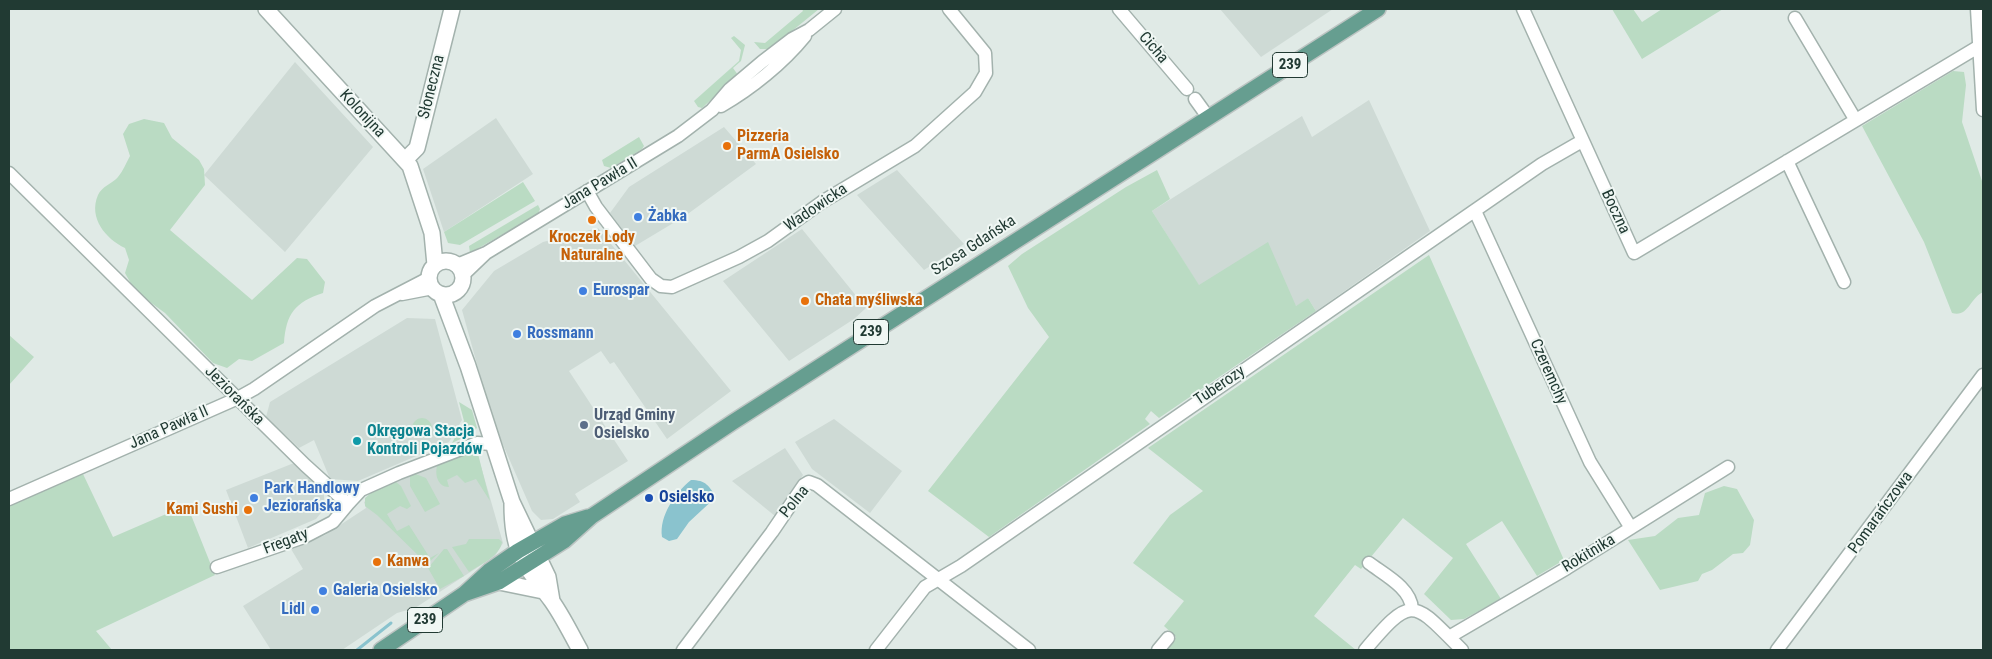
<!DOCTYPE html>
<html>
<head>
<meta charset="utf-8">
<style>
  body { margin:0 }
  #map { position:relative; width:1992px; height:659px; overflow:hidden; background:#e0eae6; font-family:"Roboto Condensed",sans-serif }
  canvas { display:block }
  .frame { position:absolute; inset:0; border:10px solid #213a33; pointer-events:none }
</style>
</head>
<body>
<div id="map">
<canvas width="1992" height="659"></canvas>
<div class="frame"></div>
</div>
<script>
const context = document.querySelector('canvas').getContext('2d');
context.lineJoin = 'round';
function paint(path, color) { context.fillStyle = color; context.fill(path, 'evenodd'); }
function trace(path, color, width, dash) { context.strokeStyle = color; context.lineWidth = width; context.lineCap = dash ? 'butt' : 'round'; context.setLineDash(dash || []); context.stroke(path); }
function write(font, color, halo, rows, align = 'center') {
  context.font = font + ' "Roboto Condensed",sans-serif'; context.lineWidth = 4; context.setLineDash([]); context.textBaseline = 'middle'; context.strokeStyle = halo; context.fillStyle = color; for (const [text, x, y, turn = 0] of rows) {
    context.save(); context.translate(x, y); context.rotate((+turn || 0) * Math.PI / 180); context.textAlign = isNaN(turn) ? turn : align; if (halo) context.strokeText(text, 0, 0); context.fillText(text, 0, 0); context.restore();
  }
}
paint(new Path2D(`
  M1220,9H1333L1261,57Z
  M295,62L373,147L285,252L204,175Z
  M1369,100L1430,231L1316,311L1308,298L1297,306L1199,286L1152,211L1302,116L1312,137Z
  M496,118L533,174L444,232L423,169Z
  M724,127L756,164L685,216L635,246L610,213L629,187Z
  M897,170L964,244L924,270L857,195Z
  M598,228L731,391L667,439L614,362L610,364L601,351L569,371L628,461L575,494L580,502L553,519L541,520L532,511L493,422L462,310L494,271L543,242Z
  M802,229L866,308L854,319L789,361L723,281Z
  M407,318L435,319L462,420L449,442L358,481L330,479L314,440L299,448L266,417L270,402Z
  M834,419L902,471L870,513L812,469L795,442Z
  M785,448L803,475L775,516L732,481Z
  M476,449L503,543L495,556L415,608L397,613L342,650H271L243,606L303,569L291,549L325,535L366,508L364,502L396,482Z
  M294,463L324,490V509L316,519L248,548L226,490Z`), '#cedad5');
paint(new Path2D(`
  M802,9H819L770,49H760L754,42L765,43L803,11Z
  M1612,9H1633L1642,22L1662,9H1723L1642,59Z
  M734,36L745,45L741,61L733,68L738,75L702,108L698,107L694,101L739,61L741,50L731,38Z
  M1953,71L1964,72L1966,85L1983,80L1966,85L1962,122L1983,184V292C1970,298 1968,318 1952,313L1924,242L1862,126Z
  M144,119L164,123L172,138L199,160L204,169L205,185L170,230L252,300L297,258L307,259L325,282L323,293C295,302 286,314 284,343L252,361L239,359L227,368L213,363L165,313L135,291L125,273L129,260L125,248C106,239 88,218 98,195C101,187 113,183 118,177C123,171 126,163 130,156L123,134L129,124Z
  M639,137L644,146L642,149L611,168L604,166L602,160Z
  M1157,170L1170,199L1152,211L1199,285L1268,242L1296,306L1308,298L1316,311L1159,418L1151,411L1145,419L1150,424L989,537L928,491L1049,337L1028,308L1008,266L1022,254L1126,187Z
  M523,182L535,201L460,245L448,243L444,232Z
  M538,205L540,209L538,214L470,253L469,246Z
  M1429,255L1564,560L1537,576L1502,521L1466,544L1501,599L1464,619L1451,620L1424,594L1453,558L1403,518L1361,569L1355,565L1314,616L1356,650H1167L1176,637L1164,626L1184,601L1133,563L1170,515L1203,491L1148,448Z
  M9,335L34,357L9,385Z
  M459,402L472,410L477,428L469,435L452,443L464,421Z
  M412 428a10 10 0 1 1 20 0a10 10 0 1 1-20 0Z
  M475,448L478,454L490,501L476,479L465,483L457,475L447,480L449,487C437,487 434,473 438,463Z
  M413,473L426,478L440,504L425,512L410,486V475Z
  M83,474L113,537L187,505L215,575L96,631L112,650H9V506Z
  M396,482L401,486L411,506L407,509L400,506L387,514L397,531L409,525L430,558L439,553L427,564L377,515L365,506V498L372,492Z
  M1724,486L1737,489L1754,520L1750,545L1743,553L1733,554L1712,570L1702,574L1698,581L1660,590L1628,540L1655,536L1678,518L1699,515L1705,493Z
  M469,539H499L502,542C500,556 480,565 469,572L452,547L466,544Z
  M444,549H447L464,576L440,589L428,568Z`), '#badbc3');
paint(new Path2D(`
  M691,480C706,480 709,486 716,497L689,522L677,539L669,541L662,537C659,516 675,493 691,480Z`), '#8ac3ce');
trace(new Path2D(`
  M357,650L391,623`), '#8ac3ce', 3);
const minor = new Path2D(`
  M1119,9L1187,89
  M1523,9L1634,253L1983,44
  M1977,9L1983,110
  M1795,18L1855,119
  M1195,99L1208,117
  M721,106C751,89 783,63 805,36
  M1787,161L1844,282
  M9,173L305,465L348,504L361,490L399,473L477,443L492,444
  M587,191L596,207L651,279L661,286L672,287L739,257L768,241L822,202L915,146L975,92L986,73L985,53L949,9
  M1475,211L1590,462L1631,528
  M457,265L486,253L678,136L712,110L730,89L762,62L792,39L809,30L835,9
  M463,275L486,253
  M402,294L433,288
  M9,499L236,399L254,389L375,306L429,278
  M1369,563C1385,575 1411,588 1412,609
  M217,567L304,537L333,522L348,504
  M1449,637L1567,568L1728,467
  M683,650L772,532L804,485L809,482L817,485L1029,650
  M876,650L925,587L961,566L1542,164L1582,141
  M1158,650L1168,638
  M1365,650C1413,593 1413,601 1462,650
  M1777,650L1983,375`);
const tertiary = new Path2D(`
  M266,9L410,166L432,233L435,265
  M405,160L417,148L452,9
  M429 278a17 17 0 1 1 34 0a17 17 0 1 1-34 0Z
  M441,294L468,366L512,502L548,577L552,601
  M512,504C512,552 523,563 551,600C562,615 571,634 580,650
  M499,582L543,591`);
const primary = new Path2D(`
  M464,594L499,582L564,541L592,516L733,422L1378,9
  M381,650L464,594L489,571L518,551L565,524L588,517`);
trace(minor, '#a3b2ad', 15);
trace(tertiary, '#a3b2ad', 18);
trace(primary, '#bcc4c2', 18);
trace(minor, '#fff', 12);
trace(tertiary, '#fff', 15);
trace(primary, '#669e90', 15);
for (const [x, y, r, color] of [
  [727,146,5,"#e8710a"],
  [638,217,5,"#3f7fe0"],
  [592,220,5,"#e8710a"],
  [583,291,5,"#3f7fe0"],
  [805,301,5,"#e8710a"],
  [517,334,5,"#3f7fe0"],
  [584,425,5,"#5c6f8a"],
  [357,441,5,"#0f9aa8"],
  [254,498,5,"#3f7fe0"],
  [649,498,5,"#1a4fb4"],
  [248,510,5,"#e8710a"],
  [377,562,5,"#e8710a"],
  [323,591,5,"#3f7fe0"],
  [315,610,5,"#3f7fe0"]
]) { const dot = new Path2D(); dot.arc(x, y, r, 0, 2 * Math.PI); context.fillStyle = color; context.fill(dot); trace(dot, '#f0f7f4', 2); }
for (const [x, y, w] of [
  [1290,65,35],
  [871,332,35],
  [425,620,35]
]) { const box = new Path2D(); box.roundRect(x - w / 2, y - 12.5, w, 25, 4); context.fillStyle = '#f0f7f4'; context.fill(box); trace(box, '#213a33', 1); }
write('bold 15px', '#213a33', null, [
  ["239",1290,65],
  ["239",871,332],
  ["239",425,620]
]);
write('16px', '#213a33', '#f0f7f4', [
  ["Cicha",1153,48,49],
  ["Słoneczna",432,87,-76],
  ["Kolonijna",362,114,47],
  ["Jana Pawła II",600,184,-31],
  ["Wadowicka",816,208,-34],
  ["Boczna",1615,212,65],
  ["Szosa Gdańska",974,246,-33],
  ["Czeremchy",1548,372,66],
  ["Tuberozy",1220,386,-34],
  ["Jeziorańska",234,396,45],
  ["Jana Pawła II",169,428,-24],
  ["Polna",795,502,-51],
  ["Pomarańczowa",1881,513,-54],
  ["Fregaty",286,542,-21],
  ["Rokitnika",1589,554,-31]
]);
write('bold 16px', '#c56008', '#f0f7f4', [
  ["Pizzeria",737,137],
  ["ParmA Osielsko",737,155],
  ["Kroczek Lody",592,238,"center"],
  ["Naturalne",592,256,"center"],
  ["Chata myśliwska",815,301],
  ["Kami Sushi",238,510,"right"],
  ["Kanwa",387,562]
], 'left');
write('bold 16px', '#366cbe', '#f0f7f4', [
  ["Żabka",648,217],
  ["Eurospar",593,291],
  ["Rossmann",527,334],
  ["Park Handlowy",264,489],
  ["Jeziorańska",264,507],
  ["Galeria Osielsko",333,591],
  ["Lidl",305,610,"right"]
], 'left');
write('bold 16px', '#4e5e75', '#f0f7f4', [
  ["Urząd Gminy",594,416],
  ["Osielsko",594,434]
], 'left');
write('bold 16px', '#0d838f', '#f0f7f4', [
  ["Okręgowa Stacja",367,432],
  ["Kontroli Pojazdów",367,450]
], 'left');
write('bold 16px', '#164399', '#f0f7f4', [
  ["Osielsko",659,498]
], 'left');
</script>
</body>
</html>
